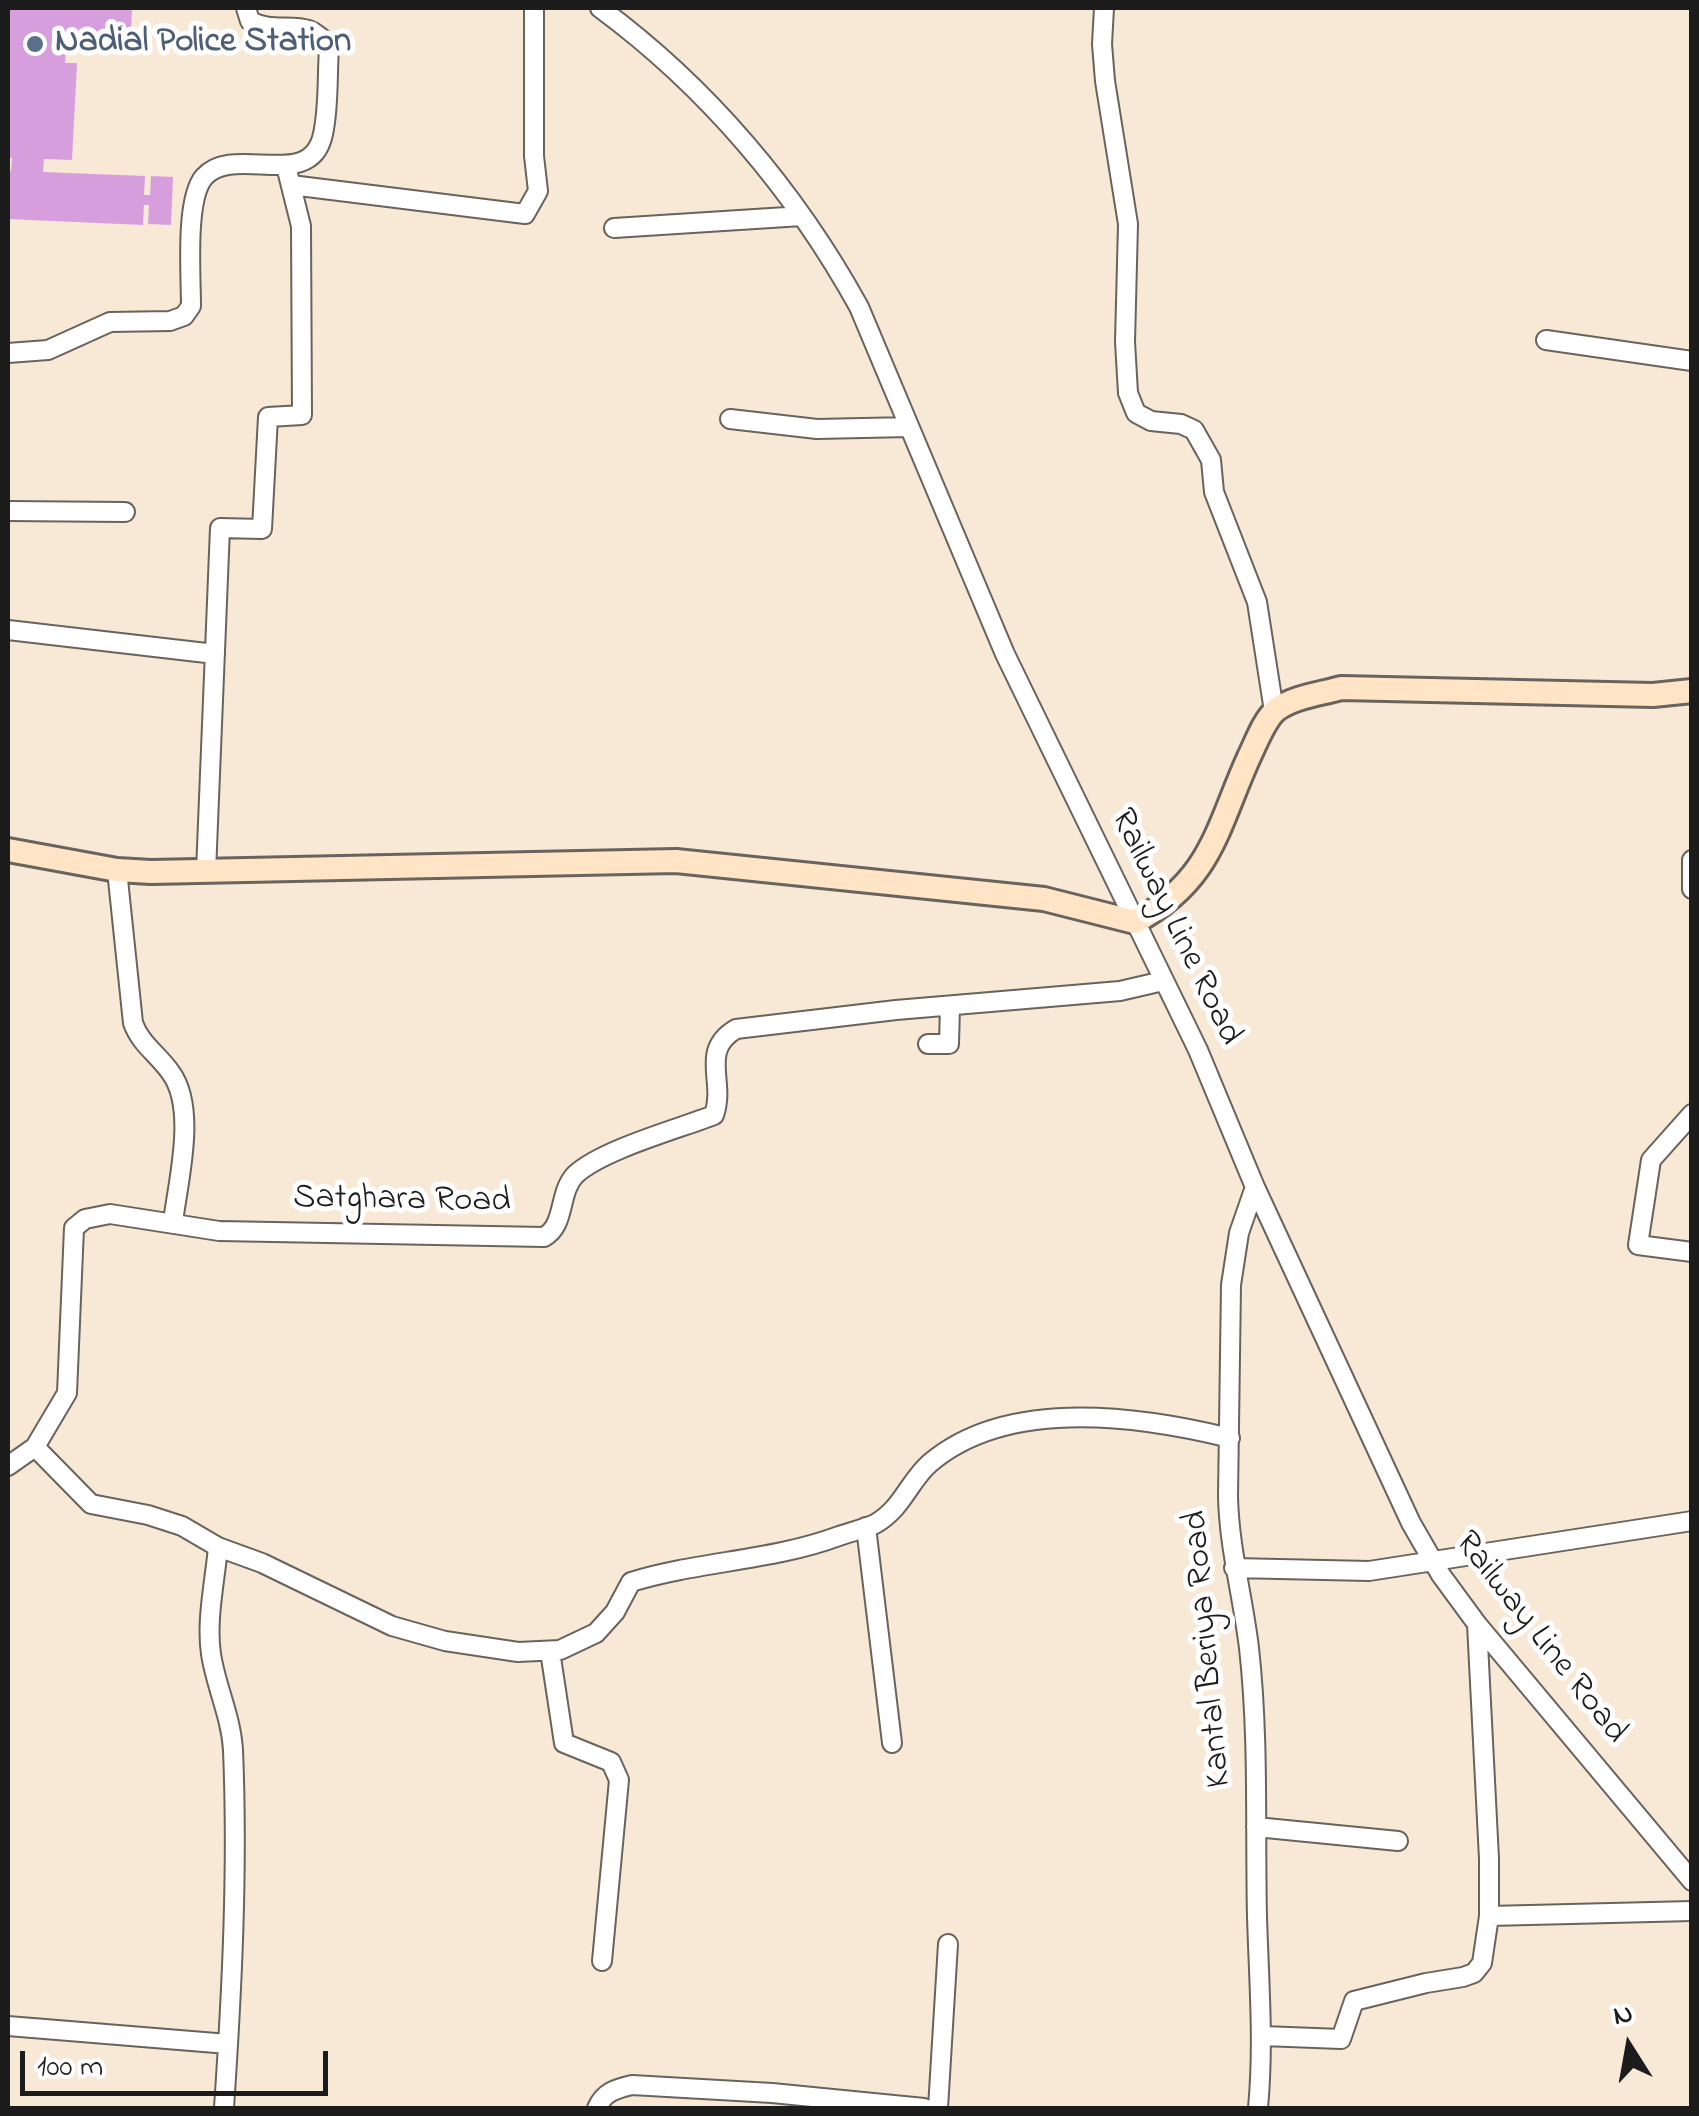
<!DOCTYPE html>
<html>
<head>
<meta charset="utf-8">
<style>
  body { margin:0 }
  #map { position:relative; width:1699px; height:2116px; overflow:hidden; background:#f8e8d6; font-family:"Indie Flower",sans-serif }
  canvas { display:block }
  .frame { position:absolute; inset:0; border:10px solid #1c1c1c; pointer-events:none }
  .north { position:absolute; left:1579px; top:1996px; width:100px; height:100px; -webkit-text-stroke:8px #fff; paint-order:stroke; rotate:349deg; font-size:28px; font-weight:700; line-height:40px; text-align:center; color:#1c1c1c }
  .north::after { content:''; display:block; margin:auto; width:35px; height:45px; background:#1c1c1c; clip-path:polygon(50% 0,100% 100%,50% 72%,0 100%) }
  .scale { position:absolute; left:20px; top:2051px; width:308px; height:45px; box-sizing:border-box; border:5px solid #1c1c1c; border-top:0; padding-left:12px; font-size:30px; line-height:35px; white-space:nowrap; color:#1c1c1c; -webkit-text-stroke:8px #fff; paint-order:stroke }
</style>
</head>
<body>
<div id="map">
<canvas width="1699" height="2116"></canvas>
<div class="frame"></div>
<div class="north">N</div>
<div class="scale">100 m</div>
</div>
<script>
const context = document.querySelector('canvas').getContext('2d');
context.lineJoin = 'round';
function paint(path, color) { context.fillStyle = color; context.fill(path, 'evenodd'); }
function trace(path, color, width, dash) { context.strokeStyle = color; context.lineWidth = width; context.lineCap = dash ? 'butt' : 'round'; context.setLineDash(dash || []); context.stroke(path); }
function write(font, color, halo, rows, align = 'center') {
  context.font = font + ' "Indie Flower",sans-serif'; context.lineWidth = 10; context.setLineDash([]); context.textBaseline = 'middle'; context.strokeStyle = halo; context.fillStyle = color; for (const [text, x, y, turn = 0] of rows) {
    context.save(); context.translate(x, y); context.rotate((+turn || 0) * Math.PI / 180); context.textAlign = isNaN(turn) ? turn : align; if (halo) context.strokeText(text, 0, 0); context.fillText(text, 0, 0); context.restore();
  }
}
paint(new Path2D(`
  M8,8H132L130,53L66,51L65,63H77L72,160L44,159L43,172L145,176L144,195H150L151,176L173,177L171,225L148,224L149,205H144L143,225L8,219V171H11L12,158H8Z`), '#d79ede');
const street = new Path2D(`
  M600,8C707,87 795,191 859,307L1005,654L1198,1050L1255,1187L1411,1523L1441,1575L1477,1624L1692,1881
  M1104,8L1102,44L1105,81L1128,224L1125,342L1128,393L1136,413L1151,421L1181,424L1194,430L1211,460L1214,492L1257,602L1274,711
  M291,185L525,214L538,191L534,156V8
  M614,228L802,216
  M1546,340L1692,361
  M8,353L48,350L110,322L170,321L184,316L191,306C191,275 185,199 204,177C234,143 311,193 323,134C329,107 327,76 329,49C310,13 279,37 250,21L246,8
  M730,419L817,429L909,427
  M8,511L125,512
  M8,630L215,654
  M1692,860V889
  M117,870L133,1023C141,1045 158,1054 171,1073C197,1109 178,1181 173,1222
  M206,872L220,528L262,529L268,417L302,415L301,226L286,166
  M928,1044H949L950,1006
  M1692,1114L1651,1160L1638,1245L1692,1252
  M1255,1187L1239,1233L1231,1285L1228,1496C1229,1548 1243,1597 1249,1648C1259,1737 1255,1827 1257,1917C1259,1982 1264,2044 1258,2108
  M35,1447L91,1504L148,1515L182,1526L218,1547L262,1563L392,1626L445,1641L518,1652L560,1650L596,1633L615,1612L631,1582C699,1561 772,1561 839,1536C850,1532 864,1529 875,1524C903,1508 909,1481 930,1463C1008,1397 1140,1416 1230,1438
  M8,1466L35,1447L67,1393L74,1228L85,1219L110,1214L219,1231L544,1237C566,1225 558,1193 575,1175C601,1150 678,1129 714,1115C726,1081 699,1051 736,1029L896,1010L1120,991L1163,981
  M866,1527L892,1743
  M218,1547C215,1581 206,1620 211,1654C216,1687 231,1716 233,1750C238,1869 232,1989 224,2108
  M1234,1568L1369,1571L1692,1521
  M550,1651L564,1743L611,1762L619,1780L602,1961
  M1256,1827L1398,1841
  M1489,1916L1692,1911
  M8,2026L228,2044
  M1263,2036L1341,2039L1354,2001L1426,1983L1463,1977L1474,1973L1482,1963L1489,1916V1859L1477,1624
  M597,2108C604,2092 615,2089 632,2085L772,2093L924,2108
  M938,2108L948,1944`);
const secondary = new Path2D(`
  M8,850L117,870L151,872L676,861L1044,899L1135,922C1212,880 1216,830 1249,757C1256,743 1264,720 1276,710C1293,697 1320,694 1341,688L1653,695L1692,691`);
trace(street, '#69635d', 22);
trace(secondary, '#69635d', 28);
trace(street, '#fff', 18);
trace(secondary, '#ffe4c6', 22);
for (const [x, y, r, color] of [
  [35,44,10,"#5c6f8a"]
]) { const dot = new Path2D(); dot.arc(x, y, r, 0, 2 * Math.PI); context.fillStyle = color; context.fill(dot); trace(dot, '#fff', 4); }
write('bold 35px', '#4e5e75', '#fff', [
  ["Nadial Police Station",55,44]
], 'left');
write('35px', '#1c1c1c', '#fff', [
  ["Railway Line Road",1174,928,64],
  ["Satghara Road",402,1202,1],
  ["Railway Line Road",1539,1639,52],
  ["Kantal Beriya Road",1210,1649,-95]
]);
</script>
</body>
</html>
